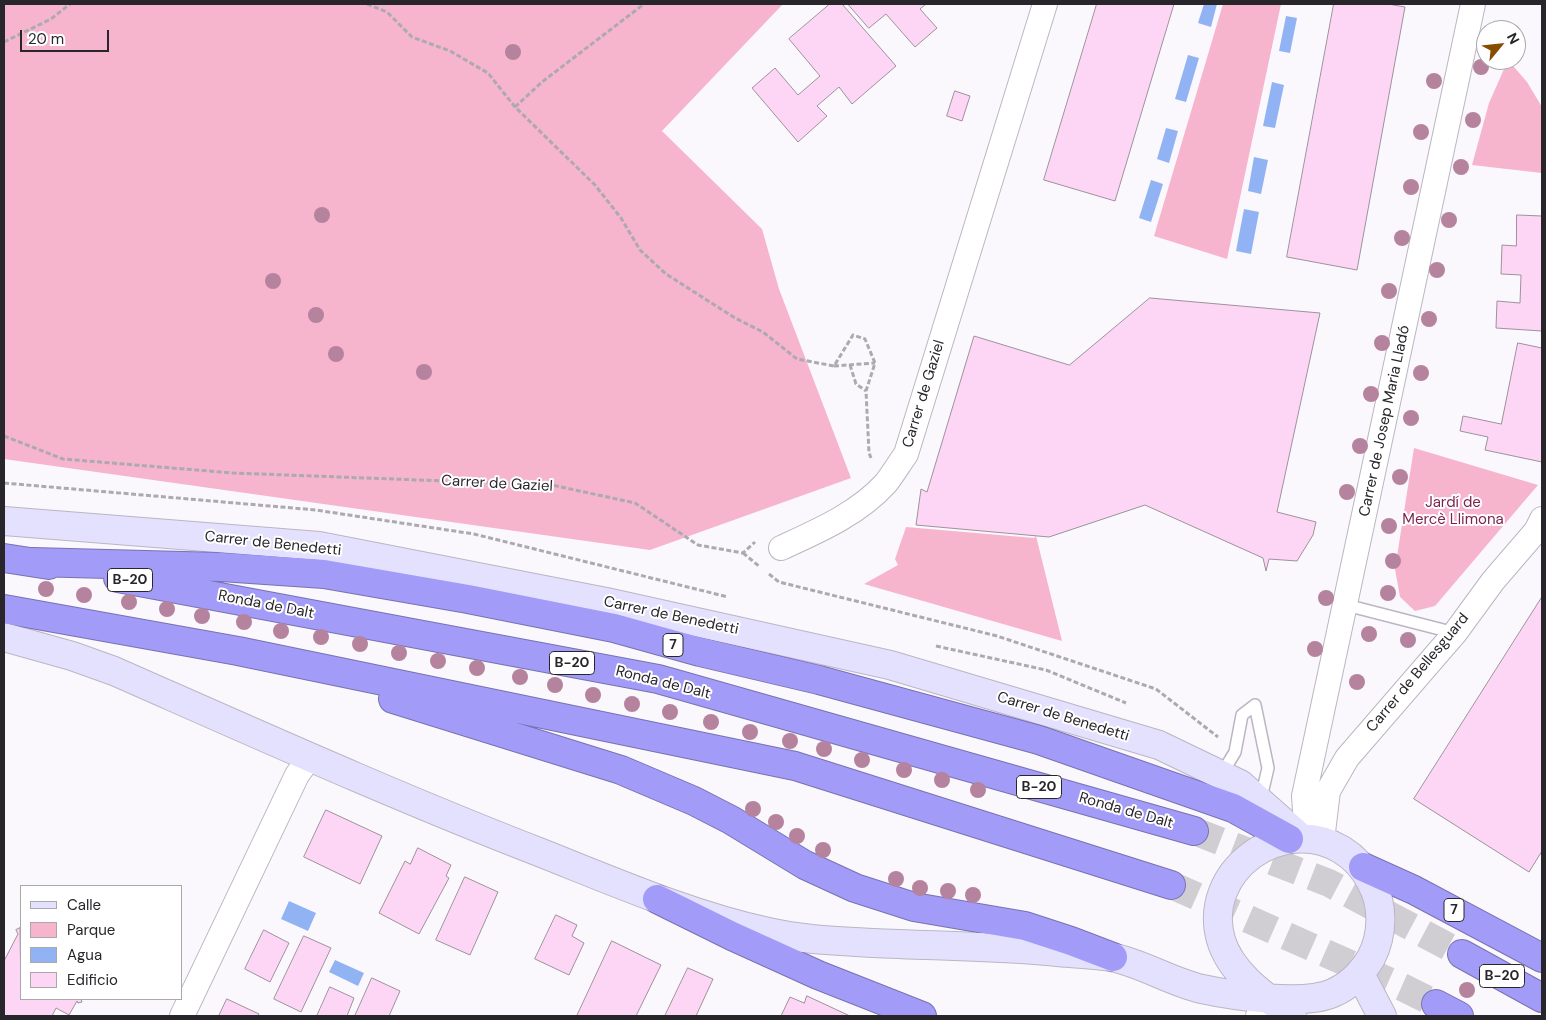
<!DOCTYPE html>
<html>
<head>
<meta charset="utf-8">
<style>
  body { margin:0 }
  #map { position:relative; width:1546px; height:1020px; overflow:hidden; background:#faf8fd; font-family:"DM Sans",sans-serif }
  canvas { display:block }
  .frame { position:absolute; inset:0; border:5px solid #29262b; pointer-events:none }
  .legend { position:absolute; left:20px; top:885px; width:162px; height:115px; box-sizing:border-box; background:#fff; border:1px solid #a9a8aa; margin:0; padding:6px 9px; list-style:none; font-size:15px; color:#29262b }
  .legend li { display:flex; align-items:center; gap:10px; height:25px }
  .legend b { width:25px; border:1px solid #a9a8aa }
  .north { position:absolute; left:1476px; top:20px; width:50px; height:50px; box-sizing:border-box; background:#fff; border:1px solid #a9a8aa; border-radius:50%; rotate:62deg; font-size:14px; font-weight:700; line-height:20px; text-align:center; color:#29262b }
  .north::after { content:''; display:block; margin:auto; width:18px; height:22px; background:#864d01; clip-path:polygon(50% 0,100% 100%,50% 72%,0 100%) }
  .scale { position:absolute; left:20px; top:30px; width:89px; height:22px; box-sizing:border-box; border:2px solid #29262b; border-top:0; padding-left:6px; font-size:15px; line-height:18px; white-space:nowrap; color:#29262b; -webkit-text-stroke:4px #fff; paint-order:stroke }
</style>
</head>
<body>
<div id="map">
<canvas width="1546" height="1020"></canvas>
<div class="frame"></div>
<ul class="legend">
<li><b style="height:6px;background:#e3e1fd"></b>Calle</li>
<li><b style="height:14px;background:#f7b4cd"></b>Parque</li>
<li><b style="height:14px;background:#92b3f3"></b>Agua</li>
<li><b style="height:14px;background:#fdd6f6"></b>Edificio</li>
</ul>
<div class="north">N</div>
<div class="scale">20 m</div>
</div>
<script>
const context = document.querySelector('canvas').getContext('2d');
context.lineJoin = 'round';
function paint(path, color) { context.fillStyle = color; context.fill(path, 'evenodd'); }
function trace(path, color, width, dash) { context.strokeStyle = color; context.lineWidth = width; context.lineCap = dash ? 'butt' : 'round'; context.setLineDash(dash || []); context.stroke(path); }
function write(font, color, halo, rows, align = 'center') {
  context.font = font + ' "DM Sans",sans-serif'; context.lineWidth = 4; context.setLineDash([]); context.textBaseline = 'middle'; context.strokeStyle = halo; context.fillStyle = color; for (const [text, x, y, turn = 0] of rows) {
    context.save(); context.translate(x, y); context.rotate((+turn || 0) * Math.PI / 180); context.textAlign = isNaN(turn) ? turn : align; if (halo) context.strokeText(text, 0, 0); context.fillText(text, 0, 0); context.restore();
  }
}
paint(new Path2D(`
  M4,4H783L662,131L762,229L779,289L851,478L650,550L4,459Z
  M1223,4H1281L1227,259L1154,236Z
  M1508,60L1527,82L1542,107V173L1472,165L1489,103Z
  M1414,448L1538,485L1435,606L1415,611L1400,597L1395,569Z
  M906,527L1034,538L1036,536L1062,641L864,584L898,565L895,559Z`), '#f7b4cd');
paint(new Path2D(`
  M1204,4H1217L1211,27L1198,23Z
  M1286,16L1297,18L1290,53L1279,51Z
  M1188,55L1199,58L1186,102L1175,99Z
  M1272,82L1284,85L1275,128L1263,126Z
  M1166,128L1178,131L1169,163L1157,159Z
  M1254,157L1268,160L1261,194L1248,191Z
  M1151,180L1163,184L1151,222L1139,218Z
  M1244,209L1259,212L1251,254L1236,251Z
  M289,901L316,913L308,931L281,919Z
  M335,960L364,973L358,986L329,972Z`), '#92b3f3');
const building = new Path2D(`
  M830,4H842L896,66L852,104L839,87L817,106L827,116L798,142L752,88L775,68L798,95L820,76L789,39Z
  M848,4H926L920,9L937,28L915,47L886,14L869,28Z
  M1097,4H1174L1115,201L1044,180Z
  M1334,4H1388L1405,7L1357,270L1287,257Z
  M955,91L970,96L962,121L947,116Z
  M1517,215L1542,216V331L1496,328L1497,301L1520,303L1521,275L1501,274L1502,245L1516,246Z
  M1150,298L1320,313L1277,512L1316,522L1313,535L1297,561L1269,559L1266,571L1263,558L1145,505L1049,537L916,525L921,489L927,492L974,336L1069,365Z
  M1518,343L1542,348V462L1485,450L1488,437L1460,431L1463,416L1501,424Z
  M1542,597V851L1529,872L1414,799Z
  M326,810L382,836L360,884L304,857Z
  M418,848L451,865L446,876L449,878L419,934L379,913L405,861L410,864Z
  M465,877L498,892L470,955L436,940Z
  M556,915L577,925L572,936L584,943L569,975L535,959Z
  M20,928L21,999H81L82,1002L78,1003L77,1001L69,1015L56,1008L52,1016H4V961L18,934L16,930Z
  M264,930L289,943L270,982L245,969Z
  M304,936L331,948L301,1012L274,999Z
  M612,941L661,965L636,1016H577Z
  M688,968L713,979L696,1016H665Z
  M372,978L400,991L389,1016H355Z
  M330,987L354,998L347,1016H317Z
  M807,996L850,1016H781L790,997L804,1003Z
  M227,999L259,1014L258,1016H219Z`);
paint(building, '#fdd6f6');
trace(building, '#9d919b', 1);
trace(new Path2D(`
  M1194,831L1329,883L1462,954
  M1171,885L1402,987L1436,1004`), '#d0ced3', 28, [28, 14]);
const lane = new Path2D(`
  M1346,605L1455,633
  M1221,775L1235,752L1242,715L1255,705L1268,768L1260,802`);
const street = new Path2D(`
  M781,548C818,531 858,514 886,483C893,474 899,464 906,454L1045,4
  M1307,838L1304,796L1473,4
  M1322,840L1328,791L1347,758L1455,633L1493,581L1536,531L1542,519
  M182,1016L297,775L310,757
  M1258,1016L1269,999`);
const secondary = new Path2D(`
  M4,521L319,546L606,602L890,665L1159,745L1240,784L1300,837
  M4,637L72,656L114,671C257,734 399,798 544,854C617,883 691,915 768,932C803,940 838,941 873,943C935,946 997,946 1058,952C1075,954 1094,954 1111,957C1142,963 1171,982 1202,989C1234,996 1304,1006 1333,993C1349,986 1362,973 1371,958C1383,935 1384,905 1371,882C1364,868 1355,858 1342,850C1282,813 1201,871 1221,940C1231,974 1266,997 1292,1016
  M1360,974L1382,1016`);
const highway = new Path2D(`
  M4,558L49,565
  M32,562L221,567L324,574L468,599L614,628L700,652L819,680L1039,740L1233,808L1289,839
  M118,578L658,679L1194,831
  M4,609L238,651L795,766L1171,885
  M393,699L621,770L694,801L731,820L805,865L855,888L914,907L1025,926L1071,941L1113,957
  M1363,867L1414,890L1542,958
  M657,899L732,936L818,975L922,1016
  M1462,954L1542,998
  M1436,1004L1459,1016`);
trace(lane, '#bcb5c3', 14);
trace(street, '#bcb5c3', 26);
trace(secondary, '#bcb5c3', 30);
trace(highway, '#7872b0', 30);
trace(new Path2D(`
  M367,4L387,12L412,37L450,51L488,73L515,107L595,185L621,218L640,250L666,274L735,318L763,332L797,359L834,366L853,335L865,339L875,363L866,391L869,453L871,458
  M4,42L51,19L70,4
  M515,107L542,82L644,4
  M850,365L856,384L866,391
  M834,366L875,363
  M4,436L63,459L233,473L552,485L635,503L698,545L743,553L755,542
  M4,483L316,510L474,534L728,597
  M743,553L760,567
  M769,574L779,582L997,636L1156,689L1218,737
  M936,646L1046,670L1126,703`), '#acaaaf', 3, [5, 2.5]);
trace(lane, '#fff', 11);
trace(street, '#fff', 24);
trace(secondary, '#e3e1fd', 28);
trace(highway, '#a29bf8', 28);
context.fillStyle = '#b5839d';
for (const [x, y] of [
  [513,52],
  [1481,67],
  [1434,81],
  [1473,120],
  [1421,132],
  [1461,167],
  [1411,187],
  [322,215],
  [1449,220],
  [1402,238],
  [1437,270],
  [273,281],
  [1389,291],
  [316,315],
  [1429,319],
  [1382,343],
  [336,354],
  [424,372],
  [1421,373],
  [1371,394],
  [1411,418],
  [1360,446],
  [1400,477],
  [1347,492],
  [1389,526],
  [1393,561],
  [46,589],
  [1388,593],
  [84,595],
  [1326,598],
  [129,602],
  [167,609],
  [202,616],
  [244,622],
  [281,631],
  [1369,634],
  [321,637],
  [1408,640],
  [360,644],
  [1315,649],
  [399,653],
  [438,661],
  [477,668],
  [520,677],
  [1357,682],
  [555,685],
  [593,695],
  [632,704],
  [670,712],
  [711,722],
  [750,732],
  [790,741],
  [824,749],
  [862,760],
  [904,770],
  [942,780],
  [978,790],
  [753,809],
  [776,822],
  [797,836],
  [823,850],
  [896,879],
  [920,888],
  [948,891],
  [973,895],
  [1467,990]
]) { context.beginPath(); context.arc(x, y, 8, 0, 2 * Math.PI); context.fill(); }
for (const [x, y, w] of [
  [130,580,45],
  [673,645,20],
  [572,663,45],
  [1039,787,45],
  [1454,910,20],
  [1502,976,45]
]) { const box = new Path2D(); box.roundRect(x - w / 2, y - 11.5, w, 23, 4); context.fillStyle = '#fff'; context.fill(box); trace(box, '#29262b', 1); }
write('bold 14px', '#29262b', null, [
  ["B-20",130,580],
  ["7",673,645],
  ["B-20",572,663],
  ["B-20",1039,787],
  ["7",1454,910],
  ["B-20",1502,976]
]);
write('15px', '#29262b', '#fff', [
  ["Carrer de Gaziel",924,394,-73],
  ["Carrer de Josep Maria Lladó",1385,421,-78],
  ["Carrer de Gaziel",497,484,3],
  ["Carrer de Benedetti",273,544,6],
  ["Ronda de Dalt",266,605,11],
  ["Carrer de Benedetti",671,616,12],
  ["Carrer de Bellesguard",1418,673,-50],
  ["Ronda de Dalt",663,683,14],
  ["Carrer de Benedetti",1063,717,17],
  ["Ronda de Dalt",1126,811,16]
]);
write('15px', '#7c244e', '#fff', [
  ["Jardí de",1453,503],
  ["Mercè Llimona",1453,520]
]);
</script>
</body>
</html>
